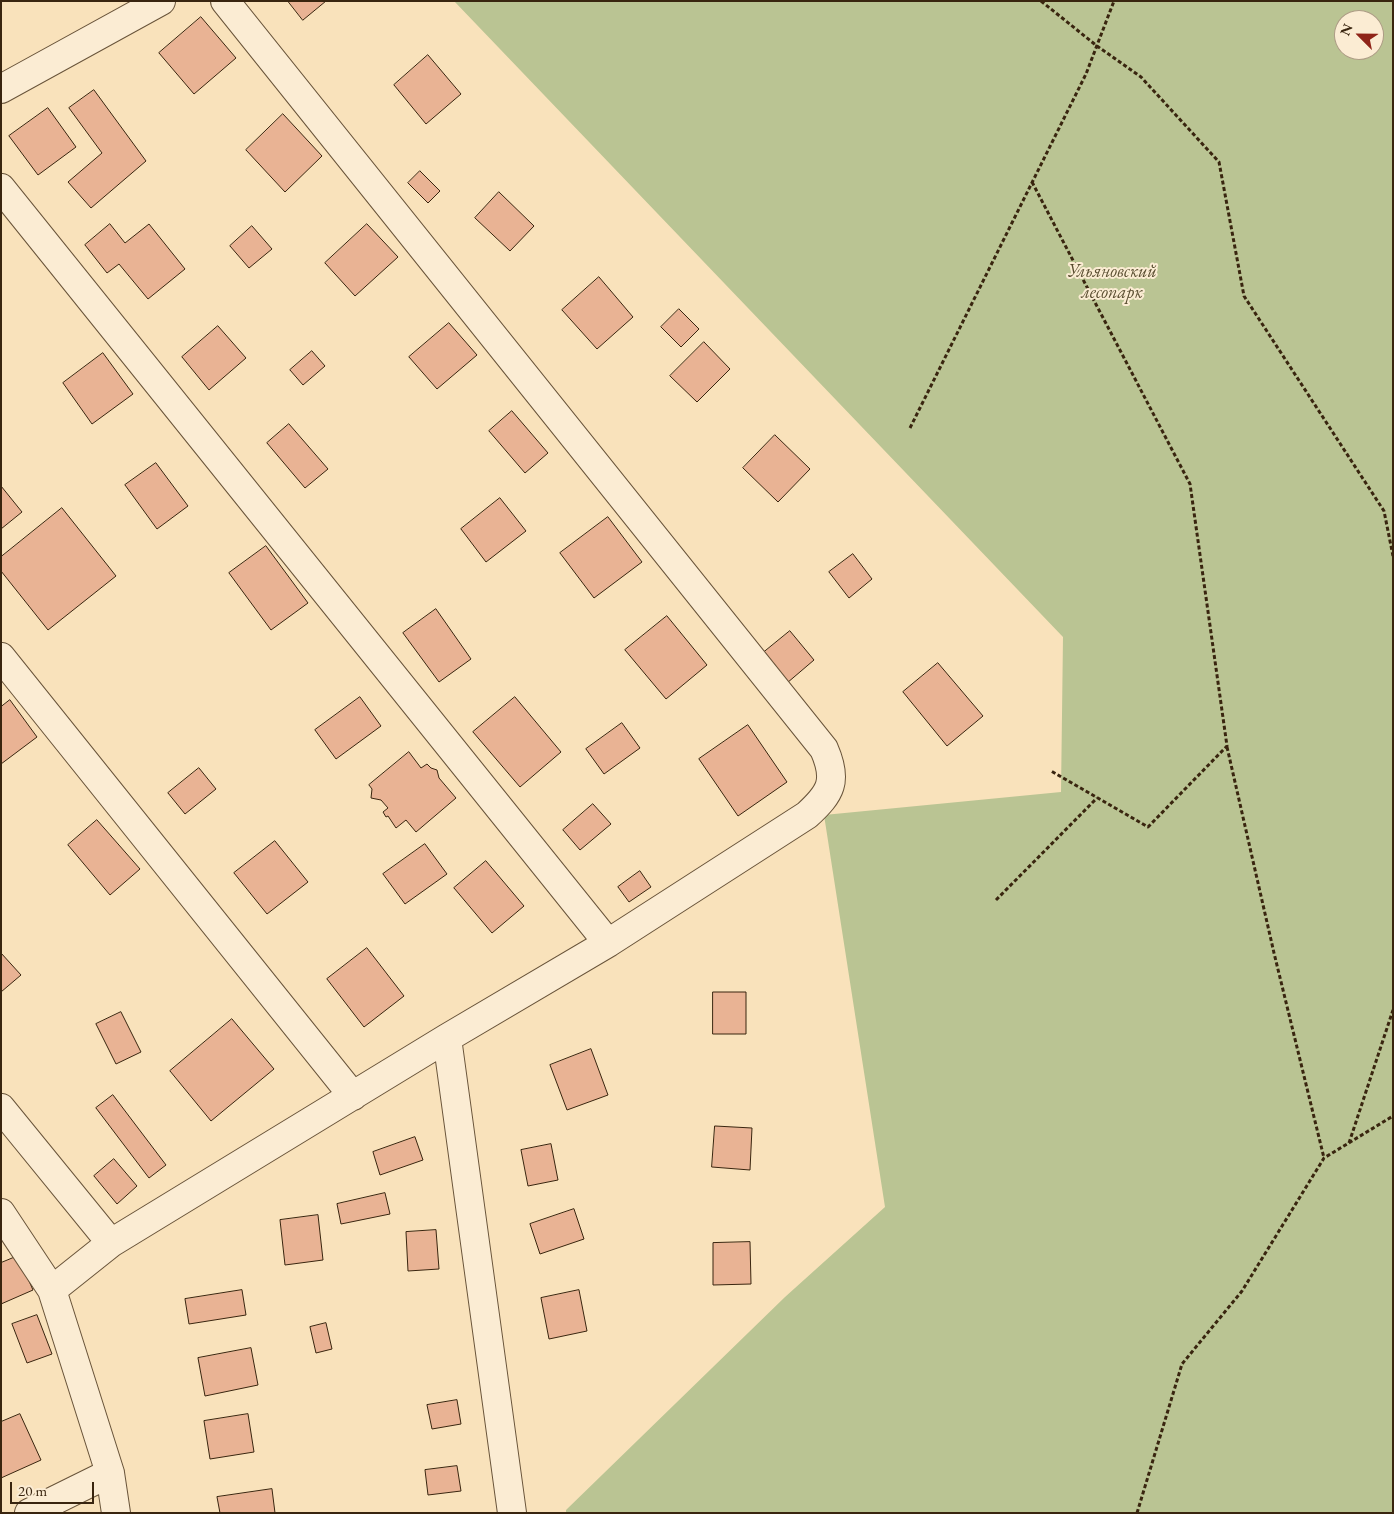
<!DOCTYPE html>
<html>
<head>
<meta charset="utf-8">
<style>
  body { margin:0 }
  #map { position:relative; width:1394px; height:1514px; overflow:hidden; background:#f9e2bb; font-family:"EB Garamond",serif }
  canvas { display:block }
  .frame { position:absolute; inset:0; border:2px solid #39250f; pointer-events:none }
  .north { position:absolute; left:1334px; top:10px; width:50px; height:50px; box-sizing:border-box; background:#fbecd3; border:1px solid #ad9c85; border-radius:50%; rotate:293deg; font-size:14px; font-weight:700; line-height:20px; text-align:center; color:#39250f }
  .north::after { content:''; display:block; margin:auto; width:18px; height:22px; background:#8f2418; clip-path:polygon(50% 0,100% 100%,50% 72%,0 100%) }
  .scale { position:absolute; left:10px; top:1482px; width:84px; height:22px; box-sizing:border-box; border:2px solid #39250f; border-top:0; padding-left:6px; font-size:15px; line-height:18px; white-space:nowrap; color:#39250f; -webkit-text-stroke:4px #fbecd3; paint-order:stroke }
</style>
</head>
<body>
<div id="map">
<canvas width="1394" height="1514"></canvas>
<div class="frame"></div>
<div class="north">N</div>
<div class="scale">20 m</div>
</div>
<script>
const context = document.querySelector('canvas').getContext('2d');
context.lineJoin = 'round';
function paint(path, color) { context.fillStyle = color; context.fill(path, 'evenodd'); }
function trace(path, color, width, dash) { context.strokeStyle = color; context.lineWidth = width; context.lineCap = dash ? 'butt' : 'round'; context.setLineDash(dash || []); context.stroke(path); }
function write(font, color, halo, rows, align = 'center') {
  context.font = font + ' "EB Garamond",serif'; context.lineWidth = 4; context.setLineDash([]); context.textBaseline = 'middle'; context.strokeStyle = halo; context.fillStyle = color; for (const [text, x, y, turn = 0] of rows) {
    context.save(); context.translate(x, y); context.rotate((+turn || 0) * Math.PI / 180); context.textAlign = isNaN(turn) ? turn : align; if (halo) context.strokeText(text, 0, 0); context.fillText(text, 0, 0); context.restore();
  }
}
paint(new Path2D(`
  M454,1H1393V1513H566V1510L785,1297L885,1207L824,815L1061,792L1063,637ZM1344,20H1374V50H1344Z`), '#bac493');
const building = new Path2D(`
  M288,1H326L303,20Z
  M201,17L236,58L194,94L159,53Z
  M428,55L461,94L426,124L394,85Z
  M94,90L146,161L91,208L68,182L102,153L69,108Z
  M48,108L76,147L38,175L9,136Z
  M283,114L322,156L285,192L246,150Z
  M420,171L440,191L428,203L408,183Z
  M499,192L534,226L510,251L475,218Z
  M110,224L125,243L149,224L185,269L148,299L119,264L107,273L85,245Z
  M367,224L398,257L355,296L325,263Z
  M252,226L272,249L249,268L230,246Z
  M599,277L633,317L597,349L562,310Z
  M679,309L699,329L681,347L661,327Z
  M449,323L477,355L437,389L409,357Z
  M218,326L246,358L209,390L182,357Z
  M704,342L730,369L697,402L670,376Z
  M312,351L325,366L303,385L290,370Z
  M103,353L133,394L92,424L63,383Z
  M512,411L548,453L525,473L489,431Z
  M289,424L328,469L305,488L267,443Z
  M775,435L810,469L778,502L743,468Z
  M156,463L188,506L157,529L125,485Z
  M1,486L22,512L1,529Z
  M500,498L526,531L486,562L461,529Z
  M62,508L116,576L48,630L1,571V557Z
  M608,517L642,562L594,598L560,553Z
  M266,546L308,603L271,630L229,573Z
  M853,554L872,579L849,598L829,572Z
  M436,609L471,659L439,682L403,633Z
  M667,616L707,665L666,699L625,650Z
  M790,631L814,660L787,683L763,653Z
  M938,663L983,716L947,746L903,692Z
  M360,697L381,726L336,759L315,730Z
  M515,697L561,752L520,787L473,732Z
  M10,700L37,737L1,764V707Z
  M622,723L640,748L604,774L586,749Z
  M748,725L787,782L738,816L699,759Z
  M409,752L421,768L427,764L431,768L437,770L439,778L456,798L416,832L406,820L396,828L388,816L386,817L383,812L388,808L381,800L371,798L372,789L369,785Z
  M199,768L216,789L185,814L168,793Z
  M593,804L611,824L580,850L563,830Z
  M97,820L140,869L110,895L68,845Z
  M275,841L308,882L267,914L234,873Z
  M425,844L447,874L405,904L383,874Z
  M486,861L524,906L492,933L454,888Z
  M640,871L651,887L629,902L618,887Z
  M367,948L404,996L364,1027L327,979Z
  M1,953L21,975L1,992Z
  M713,992H746V1034H713Z
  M121,1012L141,1052L116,1064L96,1024Z
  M232,1019L274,1069L211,1121L170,1071Z
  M591,1049L608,1095L567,1110L550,1065Z
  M113,1095L166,1165L149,1178L96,1108Z
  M715,1126L752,1128L750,1170L712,1167Z
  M415,1137L423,1160L380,1175L373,1152Z
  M551,1144L558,1180L528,1186L521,1150Z
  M114,1159L137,1186L117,1204L94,1176Z
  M385,1193L390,1214L341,1224L337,1204Z
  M574,1209L584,1239L540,1254L530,1224Z
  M318,1215L323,1260L285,1265L280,1220Z
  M436,1230L439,1269L408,1271L406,1232Z
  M750,1242L751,1284L713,1285V1243Z
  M18,1256L33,1290L1,1304V1263Z
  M242,1290L246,1315L189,1324L185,1299Z
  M579,1290L587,1331L549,1339L541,1298Z
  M37,1315L52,1354L27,1363L12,1324Z
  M326,1323L332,1349L316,1353L310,1327Z
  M251,1348L258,1385L205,1396L198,1358Z
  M457,1400L461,1424L432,1429L427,1405Z
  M20,1414L41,1460L1,1478V1422Z
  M248,1414L254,1452L210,1459L204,1421Z
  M457,1466L461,1491L428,1495L425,1470Z
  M272,1489L275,1513H220L217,1497Z`);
paint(building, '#e9b394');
trace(building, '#39250f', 1);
const minor = new Path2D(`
  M1,89L161,1
  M1,188L608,943
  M1,657L353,1096
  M447,1038L512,1513
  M1,1108L111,1243
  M1,1213L52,1290L110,1473L116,1513
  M52,1290L111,1243L447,1038L608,943L807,815C831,793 838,781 824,749L225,1
  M29,1513L110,1473`);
trace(minor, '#69543a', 30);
trace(new Path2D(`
  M1041,1L1097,46L1141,77L1219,162L1244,296L1384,511L1393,556
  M1032,182L1190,484L1227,746L1148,827L1051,771
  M910,428L1086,74L1114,1
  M1227,747L1274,953L1324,1158
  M996,900L1097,798
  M1349,1143L1393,1010
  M1137,1513L1182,1364L1242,1291L1324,1158L1393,1116`), '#39250f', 3, [4, 2.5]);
trace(minor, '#fbecd3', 28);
write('italic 18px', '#594d30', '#fbecd3', [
  ["Ульяновский",1112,272],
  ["лесопарк",1112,293]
]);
</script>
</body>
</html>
